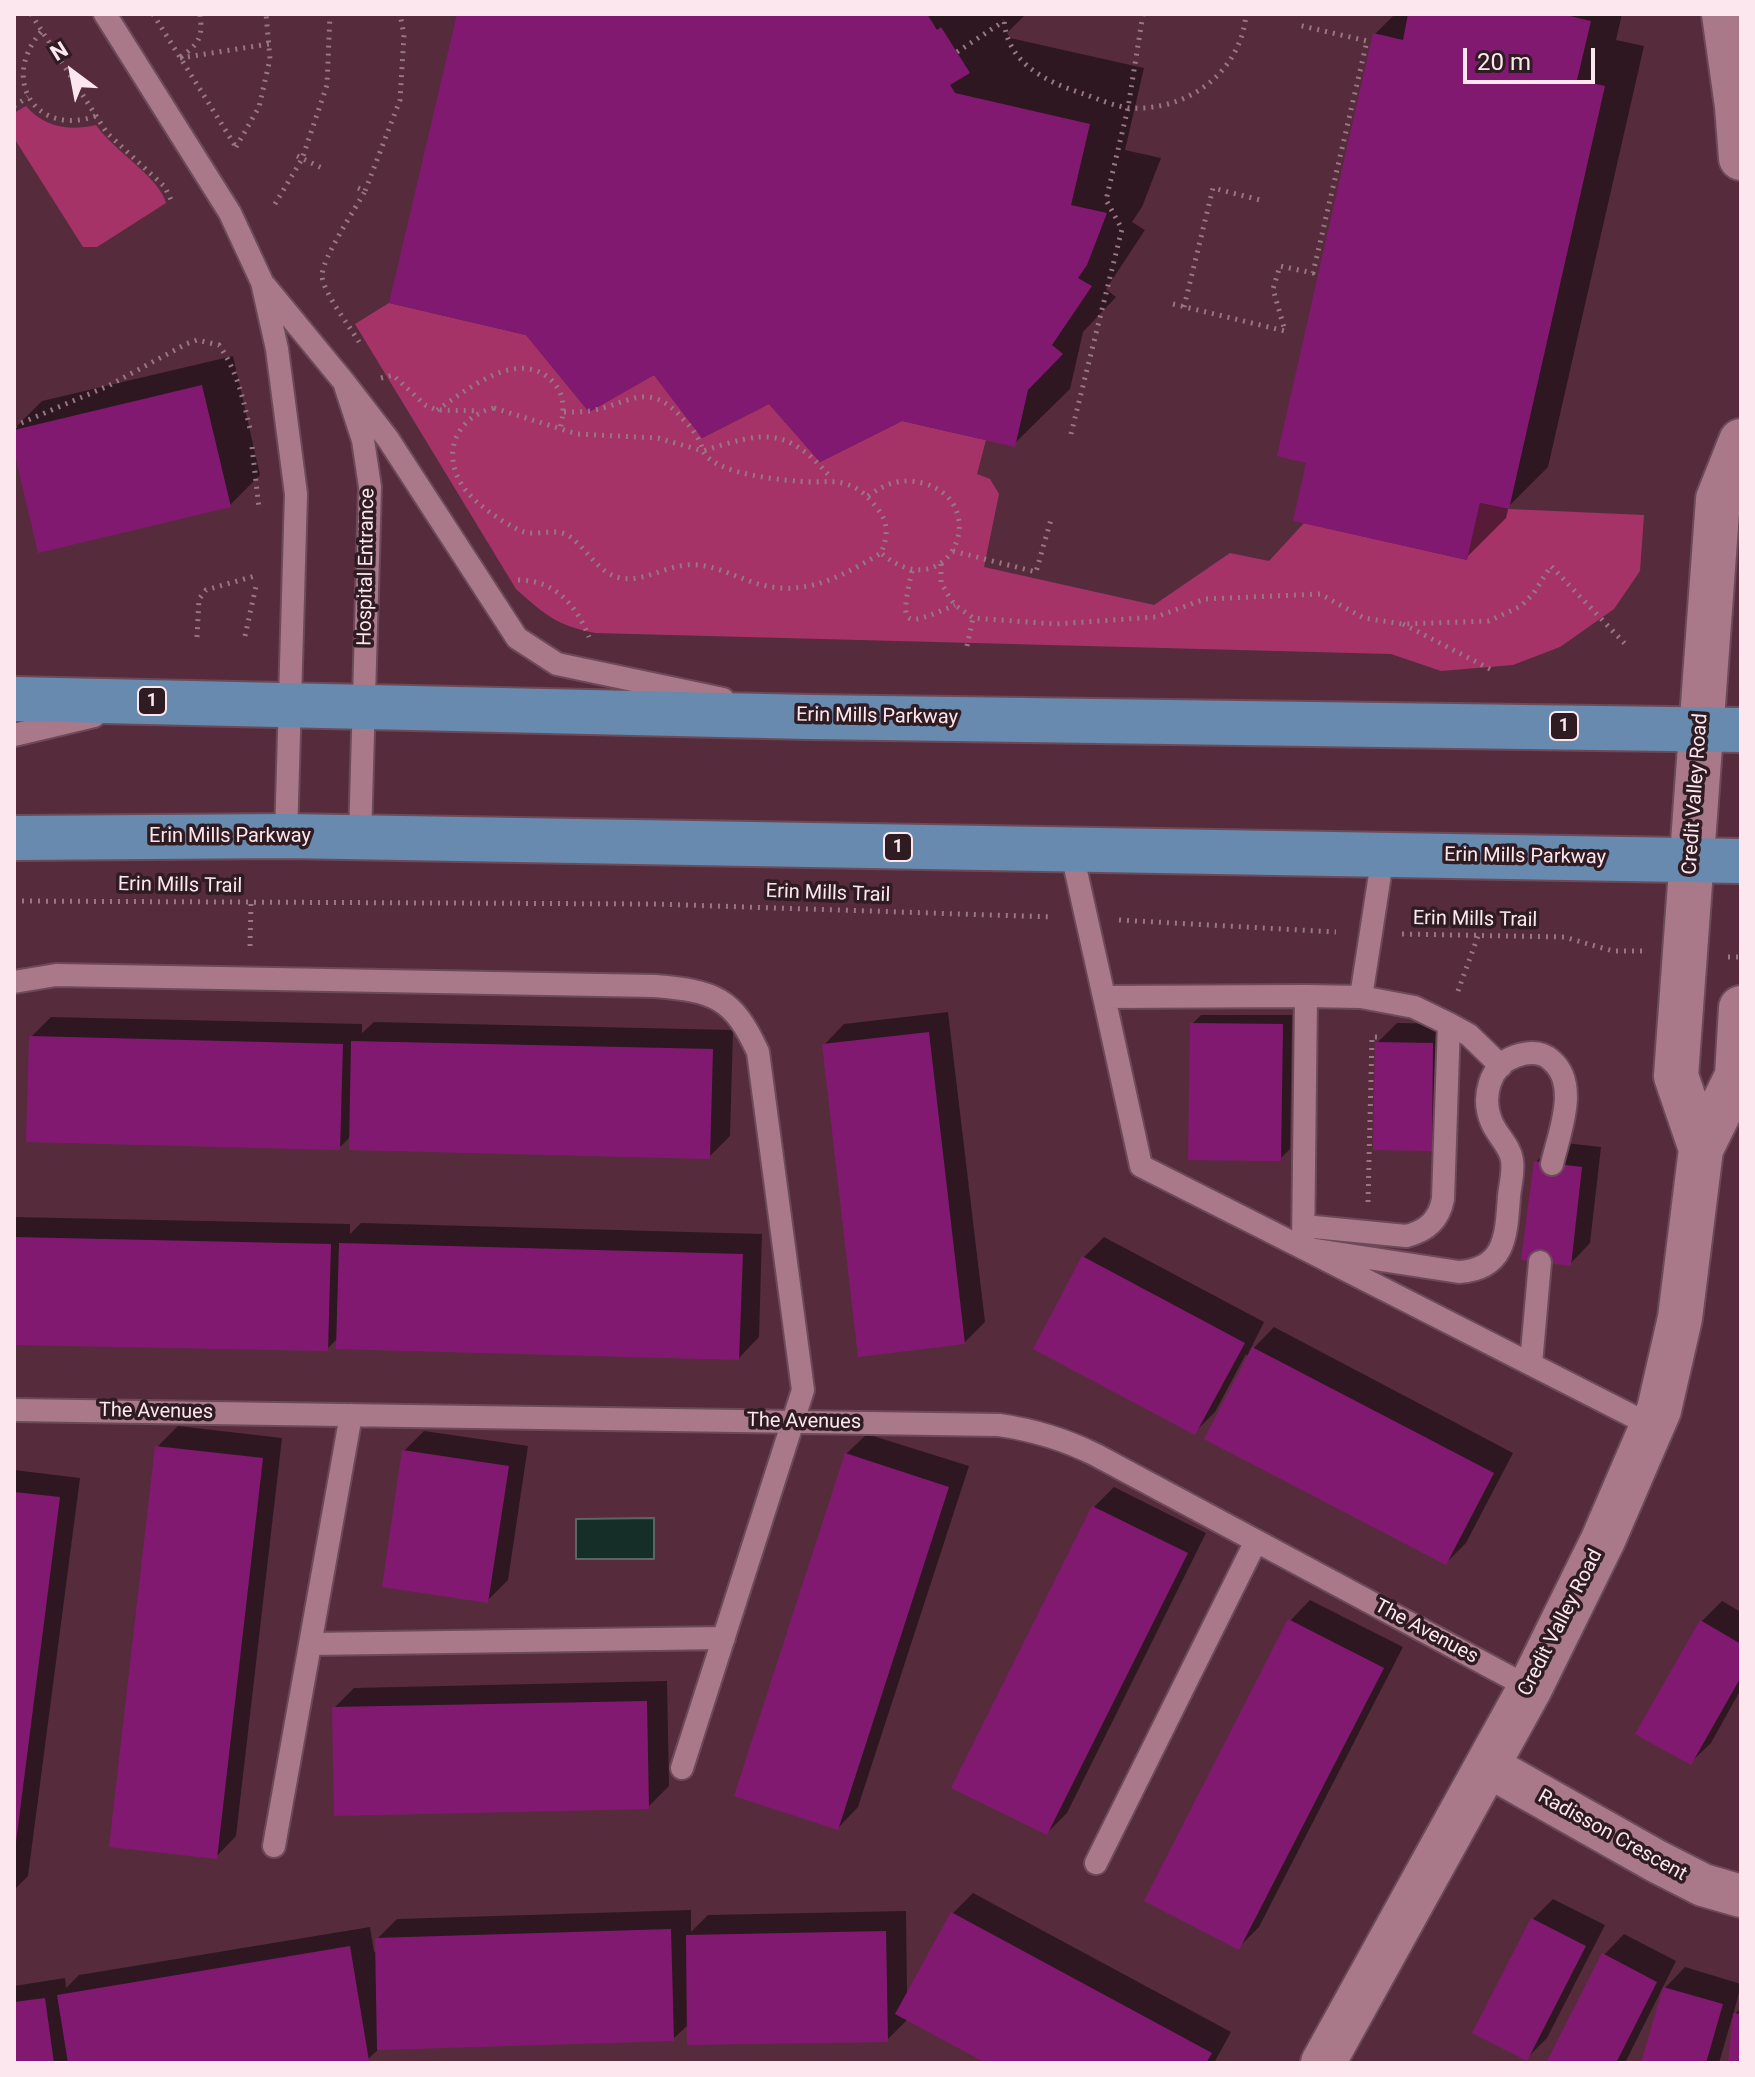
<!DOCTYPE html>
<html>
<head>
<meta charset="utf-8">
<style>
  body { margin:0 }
  #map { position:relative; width:1755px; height:2077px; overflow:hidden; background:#562c3d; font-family:Roboto,sans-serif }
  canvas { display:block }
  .frame { position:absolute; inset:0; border:16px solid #fde7ee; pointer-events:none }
  .north { position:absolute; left:32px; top:32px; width:80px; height:80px; -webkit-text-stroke:6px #2f1c23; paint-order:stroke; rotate:328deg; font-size:22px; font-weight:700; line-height:32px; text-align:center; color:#fde7ee }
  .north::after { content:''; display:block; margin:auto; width:28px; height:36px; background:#fde7ee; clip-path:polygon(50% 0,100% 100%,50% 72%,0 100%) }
  .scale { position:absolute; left:1463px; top:48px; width:132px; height:36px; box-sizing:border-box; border:4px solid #fde7ee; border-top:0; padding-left:10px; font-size:24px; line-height:28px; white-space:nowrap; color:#fde7ee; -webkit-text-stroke:6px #2f1c23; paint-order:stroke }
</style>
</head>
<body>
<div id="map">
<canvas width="1755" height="2077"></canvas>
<div class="frame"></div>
<div class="north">N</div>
<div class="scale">20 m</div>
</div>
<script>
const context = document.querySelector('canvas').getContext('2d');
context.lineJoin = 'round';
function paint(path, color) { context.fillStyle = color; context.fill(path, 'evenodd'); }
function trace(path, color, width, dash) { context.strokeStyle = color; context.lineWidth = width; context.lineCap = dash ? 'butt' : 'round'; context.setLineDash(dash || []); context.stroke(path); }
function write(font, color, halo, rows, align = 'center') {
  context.font = font + ' Roboto,sans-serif'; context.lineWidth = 7; context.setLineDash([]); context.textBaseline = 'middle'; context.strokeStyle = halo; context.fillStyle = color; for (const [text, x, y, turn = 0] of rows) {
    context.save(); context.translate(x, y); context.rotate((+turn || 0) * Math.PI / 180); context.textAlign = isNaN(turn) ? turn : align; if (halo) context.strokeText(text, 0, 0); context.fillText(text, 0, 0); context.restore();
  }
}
paint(new Path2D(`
  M26,106C45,128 70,131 96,125C112,149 161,179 166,203L97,247H83L14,138V113Z
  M389,303L526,335L589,412L654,375L702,438L769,404L820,462L902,421L986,440L977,474L990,479L999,494L984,567L1154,605L1230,553L1269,561L1304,523L1467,560L1480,503L1509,509L1644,515L1640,571L1614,609L1560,647L1513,665L1441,671L1391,654L595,633C556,625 545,615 516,589L355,324Z`), '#a63368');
const water = new Path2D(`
  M654,1518V1559H576V1519Z`);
paint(water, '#152e28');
trace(water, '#5b6663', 2);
paint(new Path2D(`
  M459,14H1023L1024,16L1007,33L1010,38L1144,68L1125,150L1161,158L1142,207L1132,222L1145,230L1106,289L1116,297L1083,332L1070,389L1014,444Z
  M1395,14H1622L1616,40L1644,46L1548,467L1509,506L1506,518L1466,558L1308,461L1375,34Z
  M233,356L260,475L230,505L14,442V429L42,401Z
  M948,1012L985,1322L964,1343L824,1045L844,1024Z
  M1201,1015H1292L1290,1149L1280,1159L1192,1024Z
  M51,1017L362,1024V1033L374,1022L733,1030L730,1136L709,1157L351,1136L339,1148L31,1037Z
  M1397,1023L1453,1024L1452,1128L1431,1149L1377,1043Z
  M1556,1142L1601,1147L1590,1243L1570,1264L1536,1162Z
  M14,1217L350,1224V1234L361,1223L762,1234L759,1337L739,1358L338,1338L327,1349L14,1343Z
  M1104,1237L1264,1322L1248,1354L1274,1327L1513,1453L1466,1543L1446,1563L1246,1354L1215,1412L1195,1432L1036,1348L1084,1257Z
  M178,1426L282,1438L236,1836L216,1857L157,1447Z
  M424,1431L528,1446L508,1580L487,1601L404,1451Z
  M867,1434L969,1466L858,1807L838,1828L846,1454Z
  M14,1470L80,1478L28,1876L14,1890Z
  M1114,1487L1206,1533L1067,1813L1047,1833L1094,1507Z
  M1310,1600L1403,1647L1259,1927L1239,1947L1290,1621Z
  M1722,1601L1741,1612V1689L1711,1743L1690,1763L1701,1622Z
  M667,1681L669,1786L648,1807L334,1708L354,1688Z
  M973,1893L1231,2032L1214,2063H990L908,2019L887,2040L689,2024L673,2039L380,2048L368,2059L345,2063H14V1986L65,1978L66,1988L79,1975L370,1927L374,1952L377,1951V1939L397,1919L691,1910V1932L708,1915L906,1911L907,1996L953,1913Z
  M1553,1899L1605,1925L1547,2038L1527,2058L1533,1919Z
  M1624,1934L1676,1961L1625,2063H1548L1604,1955Z
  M1685,1967L1741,1984L1733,2016L1741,2008V2063H1730L1734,2018H1732L1719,2063H1643L1664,1989Z`), '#0007');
paint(new Path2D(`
  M457,14H927L937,30L941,27L970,73L950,85L955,93L1090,124L1071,205L1107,213L1087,265L1078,278L1092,286L1052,345L1063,354L1028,390L1015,447L902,421L820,462L769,404L702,438L654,375L589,412L526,335L389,303Z
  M1408,14H1562L1591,21L1577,80L1605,86L1509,509L1480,503L1467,560L1293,521L1306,463L1277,456L1373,33L1403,40Z
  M202,385L231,507L38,553L14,451V430Z
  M1190,1023L1283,1024L1281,1161L1188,1160Z
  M929,1032L965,1344L858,1357L822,1044Z
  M29,1036L343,1044L340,1150L26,1142Z
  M351,1041L713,1049L710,1159L349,1150Z
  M1375,1042L1433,1043L1432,1151L1373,1150Z
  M1534,1161L1582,1167L1571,1266L1521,1260Z
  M14,1237L331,1244L328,1351L14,1345Z
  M339,1243L743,1254L739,1360L336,1349Z
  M1082,1256L1245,1343L1195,1435L1033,1349Z
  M1252,1347L1494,1473L1446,1565L1204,1439Z
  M155,1446L263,1458L217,1859L109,1847Z
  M402,1450L509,1466L488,1603L382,1587Z
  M845,1453L949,1487L838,1830L734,1796Z
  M14,1492L60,1497L16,1842H14Z
  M1092,1506L1188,1553L1047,1835L951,1788Z
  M1288,1619L1384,1668L1239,1950L1144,1901Z
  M1700,1620L1741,1644V1677L1691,1765L1635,1734Z
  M647,1701L649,1809L334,1816L332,1707Z
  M951,1912L1212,2053L1206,2063H986L895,2014Z
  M1531,1918L1586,1946L1527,2061L1472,2033Z
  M671,1929L674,2041L377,2050L375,1938Z
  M886,1931L888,2042L687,2045L686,1935Z
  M350,1946L369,2061L68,2063L57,1995Z
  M1602,1953L1657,1982L1616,2063H1546Z
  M1663,1987L1723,2004L1706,2063H1641Z
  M45,1998L54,2063H14V2002Z
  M1733,2013L1741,2014V2063H1728Z`), '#821971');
const service = new Path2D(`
  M105,14L230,213L262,282L277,349L296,494L286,836
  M265,286L344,382L363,440L370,487L360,838
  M344,382L388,439L517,638L557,664L723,699
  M14,735L94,716
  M1071,849L1104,997L1306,996
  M1383,855L1361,997L1306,996L1303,1248L1652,1426
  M14,982L56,975L655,986C714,991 733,997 758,1052L803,1390L682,1768
  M1104,997L1141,1166L1303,1248L1459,1272C1506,1269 1506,1235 1509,1197C1510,1185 1514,1171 1512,1160C1510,1146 1497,1135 1492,1123C1481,1098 1489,1065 1516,1056C1528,1052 1541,1051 1551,1060C1580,1084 1559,1133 1552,1164
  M1449,1024L1469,1035L1501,1066
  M1304,1226L1406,1236C1427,1231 1439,1220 1443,1199L1449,1024L1414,1007L1361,997
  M1531,1364L1540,1262
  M14,1410L999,1425C1034,1430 1064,1439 1096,1455L1530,1688
  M311,1644L724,1638
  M274,1846L351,1415
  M1096,1863L1256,1541`);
const minor = new Path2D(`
  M1488,1766L1656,1861L1703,1885L1741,1896`);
const tertiary = new Path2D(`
  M1724,14L1737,106L1741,158
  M1701,1149L1676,1076L1718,499L1741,441
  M1323,2063L1530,1688L1603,1540L1659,1410L1680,1318L1701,1149L1737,1076L1741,1008`);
const primary = new Path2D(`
  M14,699L810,717L1741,730
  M14,838L286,836L1741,861`);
trace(service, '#6d4a59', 26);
trace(minor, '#6d4a59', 46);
trace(tertiary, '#6d4a59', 48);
trace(primary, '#6d4a59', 48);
trace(new Path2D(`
  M31,14L107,133L165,187L171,200
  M153,14L236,147
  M1004,14C1003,62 1046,82 1084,94C1098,99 1116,107 1131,108C1188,111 1241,72 1246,14
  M41,32C0,79 35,137 96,116
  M957,52L1004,21
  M181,57C199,43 203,38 200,14
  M180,58L269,44
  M14,106L28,97
  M236,147L259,107L270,59L266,14
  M297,156L324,169
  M358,188L365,191L400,100L404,35L400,14
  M275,204L302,159L327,85L330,14
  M1173,304L1285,331L1273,289L1280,266L1313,273L1367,41L1298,25
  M1184,307L1213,188L1260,200
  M359,342C350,327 323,292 322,276C322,258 356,208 365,191
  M381,378L393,375L425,405L437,410L480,411
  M494,408L577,434L658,438L703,451C714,475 787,481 812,482C825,482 836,480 849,485C861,489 869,498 877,508C889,523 888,536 881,553C836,580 797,601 744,579C725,572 707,563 686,565C664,567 643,582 621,578C598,574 587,548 569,536C553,526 534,539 517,529C499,520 476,504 464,488C440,454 456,417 494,408Z
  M437,410C467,390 519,346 553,382C566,396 564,412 560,429
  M564,412C573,412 582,412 590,411C630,404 648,379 683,419C692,428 700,439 703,451C765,431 787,426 832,479
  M14,426L108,386L186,344L197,340L219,345C237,371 243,398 250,429
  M1071,434L1122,229L1106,200L1128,108L1143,14
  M252,447L259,508
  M868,496C886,483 903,477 926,484C994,506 947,610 881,553
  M953,551L1036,572L1052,516
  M941,564V583L950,598L955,605L973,618L1055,624L1156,617L1205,599L1320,594L1364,618L1402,624L1489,621L1521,606L1533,594L1551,566L1628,647
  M912,571C899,629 903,627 955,605
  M518,580C555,580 576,605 589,637
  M1403,624L1494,671
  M245,636L256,586
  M197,637L199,599L206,590L258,575
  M967,646L973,618
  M14,901L654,904L1053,917
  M1119,920L1336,932
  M1402,934L1564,937L1613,951H1642
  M250,946L251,904
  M1728,957H1741
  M1458,991L1478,936
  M1368,1202L1372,1037H1377`), '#987683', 5, [2, 6]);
trace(service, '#a9798a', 22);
trace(minor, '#a9798a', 42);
trace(tertiary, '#a9798a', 44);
trace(primary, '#678aae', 44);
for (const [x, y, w] of [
  [152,701,28],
  [1564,726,28],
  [898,847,28]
]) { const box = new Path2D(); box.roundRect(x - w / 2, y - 14, w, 28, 6); context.fillStyle = '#2f1c23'; context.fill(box); trace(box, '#fde7ee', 2); }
write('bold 18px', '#fde7ee', null, [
  ["1",152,701],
  ["1",1564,726],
  ["1",898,847]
]);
write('20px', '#fde7ee', '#2f1c23', [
  ["Hospital Entrance",367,567,-89],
  ["Erin Mills Parkway",877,717,1],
  ["Credit Valley Road",1696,794,-86],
  ["Erin Mills Parkway",230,837],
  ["Erin Mills Parkway",1525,857,1],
  ["Erin Mills Trail",180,886,1],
  ["Erin Mills Trail",828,894,2],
  ["Erin Mills Trail",1475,920,1],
  ["The Avenues",156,1412,1],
  ["The Avenues",804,1422,1],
  ["Credit Valley Road",1561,1623,-63],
  ["The Avenues",1426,1632,28],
  ["Radisson Crescent",1612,1836,29]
]);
</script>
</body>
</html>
